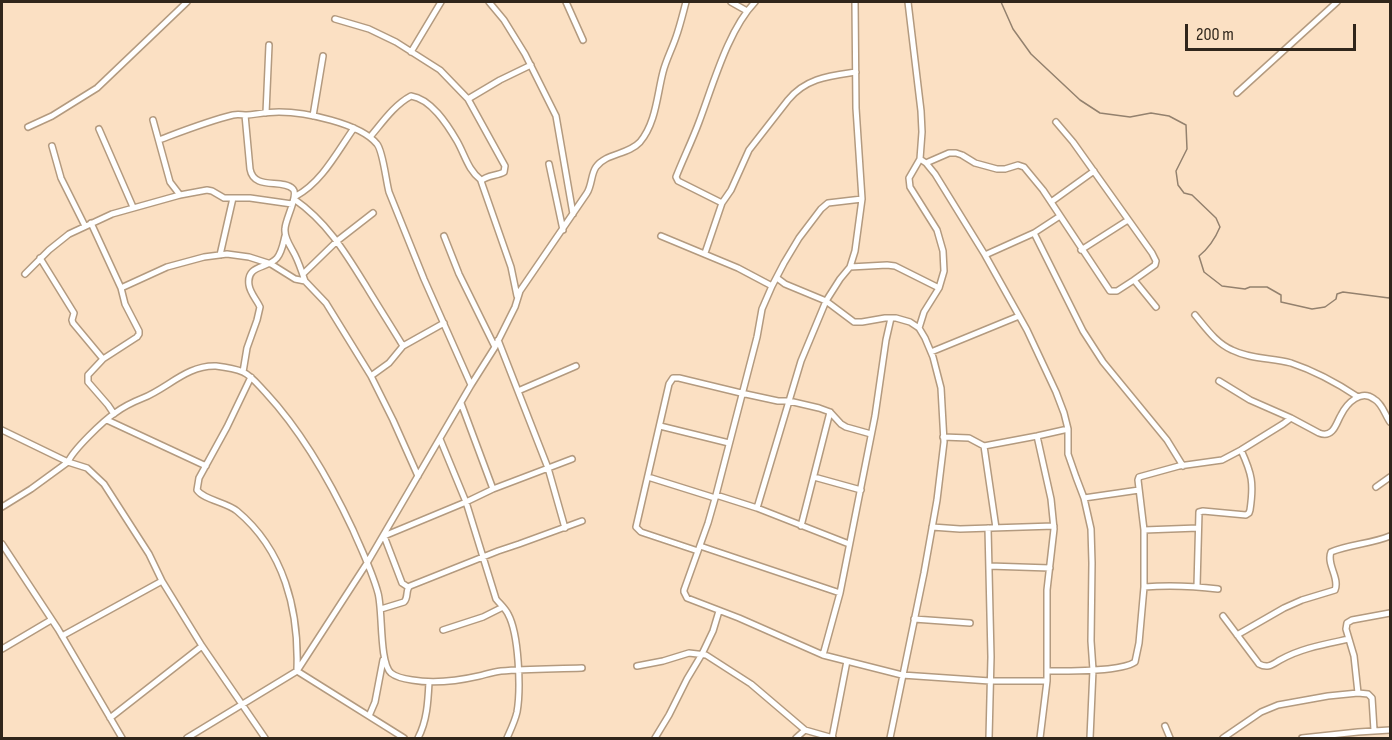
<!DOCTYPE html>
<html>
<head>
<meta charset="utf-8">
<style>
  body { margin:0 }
  #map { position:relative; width:1392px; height:740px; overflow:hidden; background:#fbe0c3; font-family:"Sofia Sans Condensed",sans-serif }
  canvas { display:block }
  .frame { position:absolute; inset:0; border:3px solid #30261b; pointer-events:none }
  .scale { position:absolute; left:1185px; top:24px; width:171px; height:27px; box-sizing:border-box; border:3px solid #30261b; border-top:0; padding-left:8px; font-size:18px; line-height:21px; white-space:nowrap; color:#30261b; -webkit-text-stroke:4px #fbe0c3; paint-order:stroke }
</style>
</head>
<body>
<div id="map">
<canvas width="1392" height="740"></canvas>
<div class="frame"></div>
<div class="scale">200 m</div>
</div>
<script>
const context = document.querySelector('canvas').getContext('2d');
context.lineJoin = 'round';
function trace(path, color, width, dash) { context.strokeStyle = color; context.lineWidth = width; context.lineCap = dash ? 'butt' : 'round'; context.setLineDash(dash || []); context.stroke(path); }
trace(new Path2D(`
  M1001,2L1013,29L1031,54L1080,100L1100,113L1130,117L1151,113L1169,116L1186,125L1187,149L1176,171L1178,185L1184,193L1192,195L1216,218L1220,227C1215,239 1209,248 1199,256L1204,272L1222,286L1245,289L1250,287H1267L1281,295V302L1312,309L1325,307L1336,299L1337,294L1343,292L1389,298L1390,296`), '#93816e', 1.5);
const street = new Path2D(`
  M489,2L504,20L525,54L556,116L573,214
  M566,2L583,40
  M731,2L747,11
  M908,2L921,111L922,132L920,159L909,178L910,187L937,230L943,251L944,271L939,288L924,312L919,328
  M335,19L369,29L396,42L440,70L468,99L505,166L504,172C497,176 487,175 481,181L511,267L517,296
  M411,52L441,2
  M1237,93L1337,2
  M468,99L500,80L531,65
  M266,113L269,45
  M245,115L250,169C254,191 282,178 293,189C299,195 285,220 285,229C284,238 291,247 295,255C299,263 302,272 305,281
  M313,116L323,56
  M153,120L170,182L180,195
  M1056,122L1073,142L1152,253L1156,261L1155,265L1134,280
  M28,127L52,116L97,88L187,2
  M99,129L133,207
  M370,137C382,123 394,105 411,96C431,99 447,124 457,141C465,155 468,170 481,180
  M159,140C183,131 208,121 233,115C238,114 242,115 247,115C257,114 268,112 279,112C304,112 360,123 377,144C383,151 386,181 389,192L424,279L471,385
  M52,146L61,178L85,226
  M920,159L926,163L935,174L985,255L1027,330L1056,392L1064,413L1068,429V454L1076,477L1084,498L1091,529L1092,563L1091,641L1093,670L1090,738
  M926,163L949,153H956L962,155L975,163L997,169H1005L1018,165L1024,167L1043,190L1110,291H1117L1134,280L1156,307
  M549,164L563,230
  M296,196C322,182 337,152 354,128
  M294,199C327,222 345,252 366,286C378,306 391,326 403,346
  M862,199L828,203L821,209L799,238L784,263L772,286L762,309L757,337L716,495L708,523L684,590V592L687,598L739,618L823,655L902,675L990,681H1047
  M1051,202L1094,171
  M722,203L678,181L676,177C683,159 692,141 699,122C713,85 728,30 755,2
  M91,223L121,288L125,304L139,331V334L137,337L103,359L88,375V382L108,405L114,414
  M1034,233L1083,331L1103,362L1167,440L1183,466
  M444,236L459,274L495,347
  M661,236L738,268L772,286
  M1081,250L1128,220
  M705,253L722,203L731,190L749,150L788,100C806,78 829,76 856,72
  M220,255L233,198
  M985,255L1034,233L1060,216
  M40,258L74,313L72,320L73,323L103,359
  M850,267L887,265L895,266L939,288
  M25,274L49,250L69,234L112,214L180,195L207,190L212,191L224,198H250L292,204
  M303,274L337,241L373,213
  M777,278L785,284L826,301L854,322H862L885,318H896L910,322L919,328L925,338L933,357L941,388L944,442L937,500L924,573L890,738
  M121,288L167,267L204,257L227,254L249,257L271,264L295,279L305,281L326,303L371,376L393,420L418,476
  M1195,315C1206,328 1216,343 1232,350C1250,359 1272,358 1291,363C1315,371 1337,383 1358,397
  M498,340L548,468L565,528
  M931,352L1019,316
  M243,372L247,348L257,320L260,307C257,300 250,293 249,285C246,264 268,269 277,258C282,252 283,244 285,236
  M371,376L389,363L403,346L444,323
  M251,377L227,427L199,478L197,490C204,500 226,502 237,511C284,550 299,610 297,669
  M1219,381L1250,400L1291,418
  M518,391L576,366
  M461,403L493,489
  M107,420L206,466
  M660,426L729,443
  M2,430L68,462L87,468L104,484L149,554L162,581L202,646L265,738
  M1037,436L1051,499L1054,529L1047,590V681L1040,738
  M943,437L969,438L984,446L996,528
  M440,439L466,502L496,599C500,604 505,608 508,614C519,634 521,689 517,712C515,721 511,729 507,738
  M984,446L1037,436L1068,429
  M648,477L715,498
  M814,477L861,490
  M1376,487L1390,477
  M716,495L757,508L849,544
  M1084,498L1139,490
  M2,507L31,489L68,462C73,450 103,421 115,413C123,407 133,402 143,398C168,388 187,365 216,366C224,367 236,369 243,372C252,376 259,386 266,393C303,433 330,481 353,530C362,551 372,571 378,593C383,611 379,662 391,673C396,677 405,679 412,680C434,684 457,681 479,676C487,674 493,672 501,671C528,669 555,669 582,668
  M757,508L801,361L826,301L840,279L850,267L855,251L862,199L856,108L855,2
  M801,526L830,412
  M932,527L960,529L1054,526
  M988,528L991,657L989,738
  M1144,530L1198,528
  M2,544L58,629L122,738
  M700,546L840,593
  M698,551L641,532L636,527L669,384L673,378H679L741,393L778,401H789L819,408L830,412L841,424L846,427L871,434
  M989,566L1050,568
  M1197,586L1199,512L1203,511L1246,515L1249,513L1250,510C1254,483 1252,474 1241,450
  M408,587L402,583L384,536L466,502L493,489L572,459
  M1144,587C1169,585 1193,586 1218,589
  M381,609L404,602C409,597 405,590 410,586L498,551L519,544L582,521
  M1223,616L1259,664C1268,669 1273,664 1280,660C1301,648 1326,644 1349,639
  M914,619L970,623
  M443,630L483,617L503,607
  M1237,635L1284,608L1302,600L1335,590C1340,578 1326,564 1331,552C1350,544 1371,544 1390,536
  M62,636L162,581
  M2,649L51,620
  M823,655L840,593L875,416L886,340L891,318
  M637,666L663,661L689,653L706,655L751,684L805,730L833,738
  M297,671L404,738
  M1047,671C1066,671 1121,672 1135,662L1139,643L1144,587V530L1138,480L1139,477L1179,466L1222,460L1241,450L1283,424L1291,418L1319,433C1324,435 1328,435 1332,431C1336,427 1338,420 1341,415C1347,403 1361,389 1374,399C1382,403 1385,415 1390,422
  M1358,693L1354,656L1346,629L1347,623L1352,620L1390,613
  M369,716L375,702L383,660
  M110,718L202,646
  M1165,726L1170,738
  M187,738L297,671L367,563L471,385L495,347L515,307L520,291L587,193C592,185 591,174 596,167C606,153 628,155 640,142C656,123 657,95 663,72C666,60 672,49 676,37C680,26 683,13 686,2
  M418,738C427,721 428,702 429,682
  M655,738L669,715L687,679L702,654L713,631L719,611
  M796,738L805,730
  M832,738L847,661
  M1223,738L1261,712L1278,705L1328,696L1358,693L1368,694L1372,698L1374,730
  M1302,738L1358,732L1390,730`);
trace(street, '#b39a7f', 8);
trace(street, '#fff', 5);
</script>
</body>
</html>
